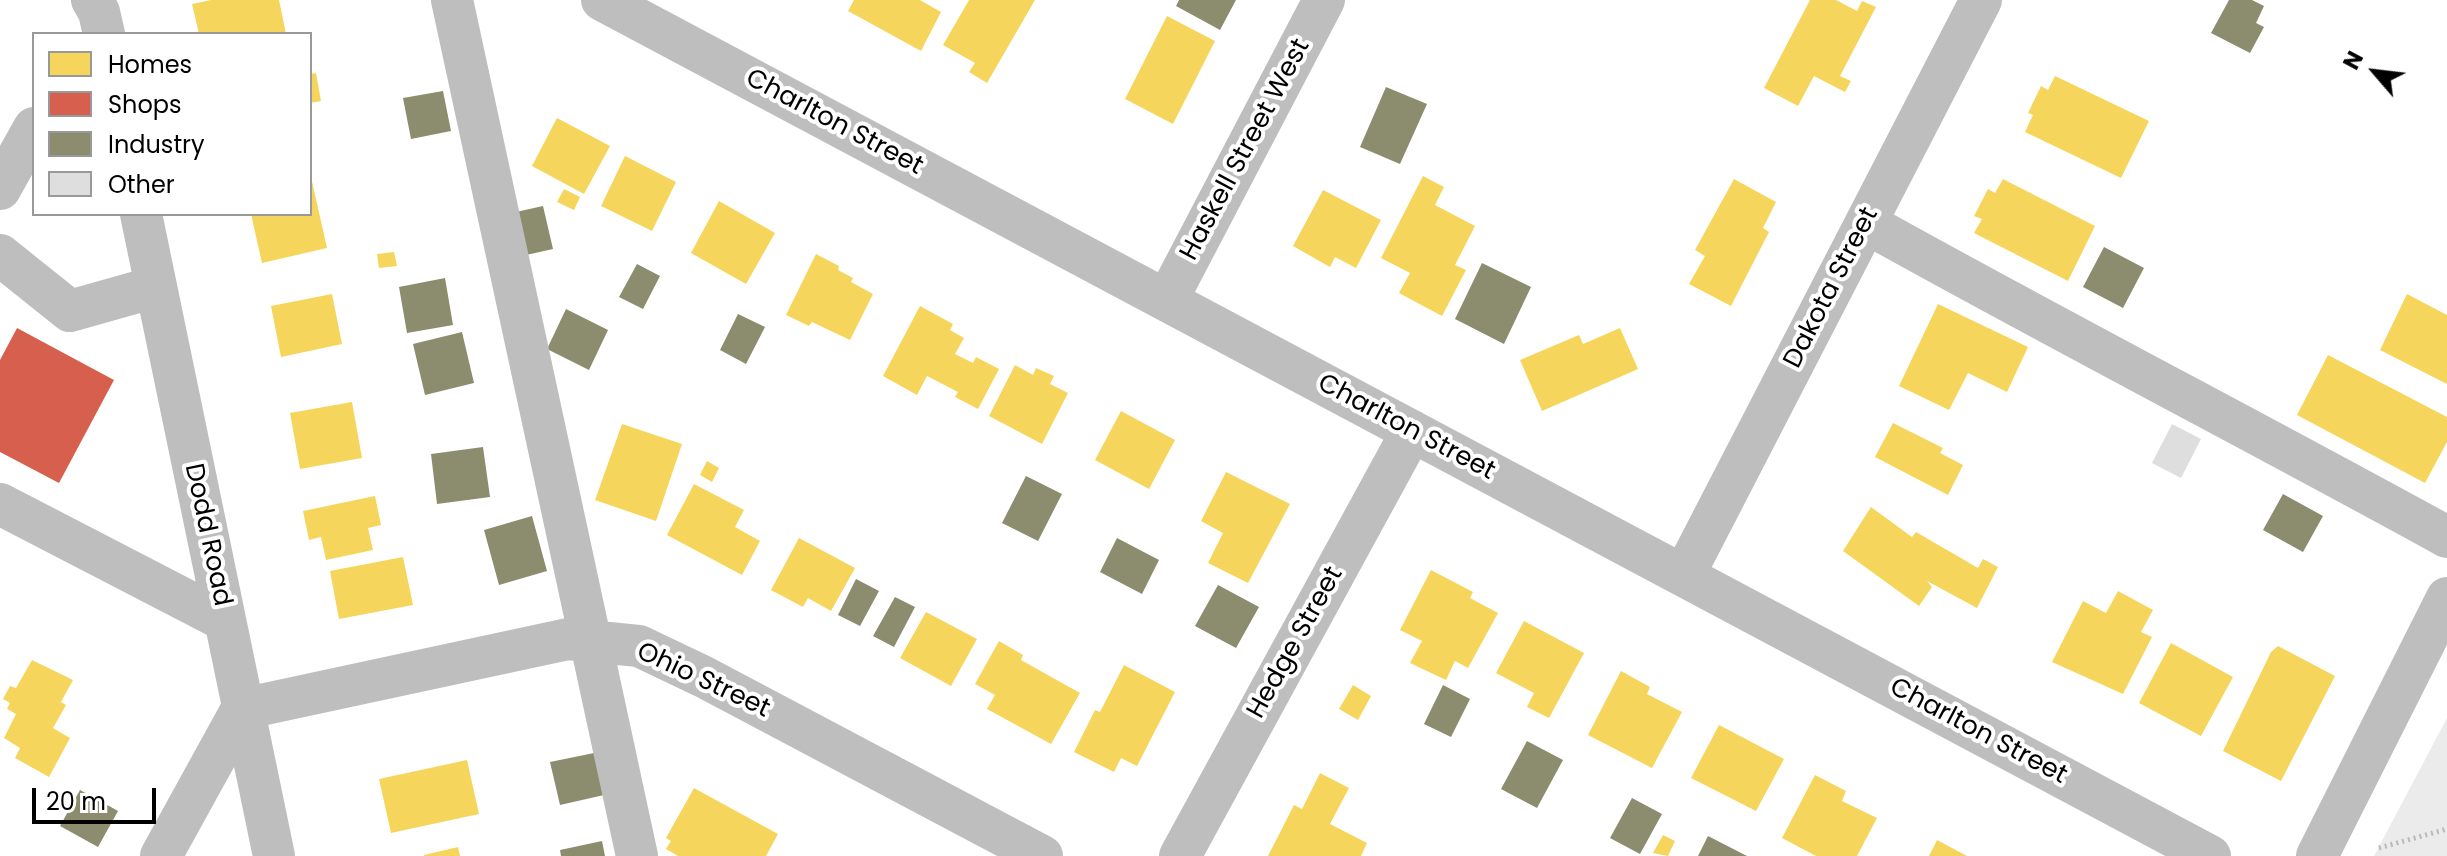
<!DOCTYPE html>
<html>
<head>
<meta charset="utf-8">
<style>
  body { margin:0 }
  #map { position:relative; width:2447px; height:856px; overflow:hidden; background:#fff; font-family:Poppins,sans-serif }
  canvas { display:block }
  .legend { position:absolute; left:32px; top:32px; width:280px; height:184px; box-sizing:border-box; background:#fff; border:2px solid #999; margin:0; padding:10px 14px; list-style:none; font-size:24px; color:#000 }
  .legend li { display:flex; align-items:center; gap:16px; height:40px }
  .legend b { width:40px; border:2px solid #999 }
  .north { position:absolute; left:2335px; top:32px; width:80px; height:80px; -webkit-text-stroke:6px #fff; paint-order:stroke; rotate:298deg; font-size:22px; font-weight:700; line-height:32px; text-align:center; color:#000 }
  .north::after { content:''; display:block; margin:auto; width:28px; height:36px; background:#000; clip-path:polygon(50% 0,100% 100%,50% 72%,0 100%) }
  .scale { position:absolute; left:32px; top:788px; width:124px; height:36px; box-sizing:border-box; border:4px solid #000; border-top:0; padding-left:10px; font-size:24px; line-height:28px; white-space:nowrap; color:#000; -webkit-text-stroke:6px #fff; paint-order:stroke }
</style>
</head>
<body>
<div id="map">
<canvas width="2447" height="856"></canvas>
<ul class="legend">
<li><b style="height:22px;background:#f6d55c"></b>Homes</li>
<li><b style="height:22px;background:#d6604d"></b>Shops</li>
<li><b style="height:22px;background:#8c8c6e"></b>Industry</li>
<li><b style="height:22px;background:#dedede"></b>Other</li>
</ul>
<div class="north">N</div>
<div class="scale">20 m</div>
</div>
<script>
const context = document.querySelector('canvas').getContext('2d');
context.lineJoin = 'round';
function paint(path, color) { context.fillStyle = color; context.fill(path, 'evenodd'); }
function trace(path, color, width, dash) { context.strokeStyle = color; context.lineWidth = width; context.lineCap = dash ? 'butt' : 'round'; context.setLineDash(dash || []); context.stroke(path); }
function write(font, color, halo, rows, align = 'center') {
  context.font = font + ' Poppins,sans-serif'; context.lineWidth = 8; context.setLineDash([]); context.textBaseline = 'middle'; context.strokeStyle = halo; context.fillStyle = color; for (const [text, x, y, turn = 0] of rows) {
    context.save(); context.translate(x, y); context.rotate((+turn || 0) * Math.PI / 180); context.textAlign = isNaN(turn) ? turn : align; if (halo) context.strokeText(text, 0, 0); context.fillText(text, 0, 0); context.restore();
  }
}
paint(new Path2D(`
  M2447,718V856H2374Z`), '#ebebeb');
paint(new Path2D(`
  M211,0H279L286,34H199L192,4Z
  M854,0H920L941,12L921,51L848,11Z
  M969,0H1035L987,83L969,72L975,63L943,45Z
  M1810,0H1836L1857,11L1862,1L1876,7L1840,76L1851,81L1845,92L1814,76L1798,106L1764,88Z
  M1167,16L1215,41L1173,124L1125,99Z
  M316,73L321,101L310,103V74Z
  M2055,76L2149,121L2121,178L2025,132L2033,115L2028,113L2041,86L2048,90Z
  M557,118L610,146L584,194L532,166Z
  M625,156L676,182L652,231L601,206Z
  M1423,176L1444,187L1435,205L1475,226L1455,265L1466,270L1442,316L1399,293L1410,273L1381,258Z
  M311,177L327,248L262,263L251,214H310Z
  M1734,179L1776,202L1763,228L1769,232L1731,306L1689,284L1705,256L1695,250Z
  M2003,179L2095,226L2068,281L1974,233L1982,219L1974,216L1988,189L1995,193Z
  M564,189L580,197L574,210L557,202Z
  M1323,190L1381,220L1356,268L1335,257L1330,267L1293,246Z
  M719,201L775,233L746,284L691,253Z
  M394,252L397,266L379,268L377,254Z
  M816,254L839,266L838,270L853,278L851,282L873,294L850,340L812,322L809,326L786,315Z
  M332,294L342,344L281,357L271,306Z
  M2407,294L2447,315V384L2380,350Z
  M1938,304L2028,347L2007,392L1968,373L1949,410L1899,386Z
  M920,306L953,324L950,330L964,338L955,354L973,363L976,357L999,369L978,409L955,397L958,392L927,376L917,395L883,376Z
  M1620,328L1638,369L1542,411L1520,360L1579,335L1583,344Z
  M2328,355L2447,417V442L2425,483L2297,415Z
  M1015,365L1033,375L1036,368L1054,376L1050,384L1068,393L1042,444L989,416Z
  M352,402L362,458L300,469L290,413Z
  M1121,411L1175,440L1149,489L1095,460Z
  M1893,423L1943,448L1940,453L1963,465L1948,495L1875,457Z
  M622,424L682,444L656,521L595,500Z
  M707,461L719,468L712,482L700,475Z
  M1226,472L1290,504L1248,583L1208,563L1223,533L1201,521Z
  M694,484L744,510L735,527L760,541L742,575L667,535Z
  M375,496L381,525L368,528L373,550L326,560L321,537L309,540L303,511Z
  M1871,507L1912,537L1916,532L1978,568L1983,559L1998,567L1977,608L1927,581L1932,587L1919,606L1843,551Z
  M799,538L855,568L831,611L808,598L803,607L771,590Z
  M403,557L413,605L339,619L330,571Z
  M1431,570L1473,592L1470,598L1498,613L1468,668L1455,661L1446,680L1410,663L1422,641L1400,630Z
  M2118,591L2153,610L2141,632L2152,637L2123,694L2052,662L2083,601L2106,613Z
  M926,612L977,639L951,686L900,658Z
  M1524,621L1584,653L1549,718L1527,707L1534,693L1496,673Z
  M999,641L1023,655L1021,660L1080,693L1051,744L987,709L995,695L975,684Z
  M2171,643L2233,677L2201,736L2139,703Z
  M2278,646L2335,676L2281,781L2223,751L2271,652Z
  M32,660L73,680L61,702L66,705L53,728L70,738L49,777L15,758L20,748L4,738L16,714L7,709L10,703L3,699L10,686L16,688Z
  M1124,665L1175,692L1137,766L1121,758L1114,772L1074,752L1095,710L1100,712Z
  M1621,671L1650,687L1647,694L1682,712L1652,768L1588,735Z
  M1353,685L1371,696L1358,720L1339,709Z
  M1719,725L1784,759L1756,811L1691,778Z
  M467,760L479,814L391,833L379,779Z
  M1320,773L1349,788L1330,824L1367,843L1361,856H1268L1294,805L1302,809Z
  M1815,775L1846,791L1842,801L1877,818L1857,856H1816L1782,838Z
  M694,788L778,834L766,856H678L666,849L671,841L666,838Z
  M1663,835L1675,841L1668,856L1653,853Z
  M1937,840L1967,856H1929Z
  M458,847L460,856H424V855Z`), '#f6d55c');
paint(new Path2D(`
  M17,328L114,380L59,483L0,452V360Z`), '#d6604d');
paint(new Path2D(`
  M1179,0H1236L1220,30L1176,6Z
  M2229,0H2252L2264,6L2256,23L2264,27L2250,53L2211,33Z
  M1386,87L1427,104L1400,164L1360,147Z
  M443,91L451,131L411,139L403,98Z
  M543,206L553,249L526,255L516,212Z
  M2104,247L2144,268L2123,308L2083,287Z
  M1482,263L1531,287L1504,344L1455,319Z
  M637,264L660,276L643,309L619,297Z
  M445,278L453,325L407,333L399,287Z
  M566,309L608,330L589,370L547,349Z
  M738,314L765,327L746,364L720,350Z
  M462,332L474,383L425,395L413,344Z
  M483,447L490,497L437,504L431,454Z
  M1026,476L1062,494L1038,541L1002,523Z
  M2283,494L2323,516L2303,552L2263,530Z
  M532,516L547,571L499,585L484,530Z
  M1117,538L1159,560L1142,594L1100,572Z
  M856,579L879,591L860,626L838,615Z
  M1218,585L1259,607L1236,648L1195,626Z
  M895,597L915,607L894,647L873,636Z
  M1443,685L1470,699L1451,737L1424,724Z
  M1527,741L1563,760L1537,808L1501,789Z
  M594,753L604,795L560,805L550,762Z
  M80,790L118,811L98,847L60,826Z
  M1632,798L1662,814L1640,854L1610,838Z
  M1708,836L1747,856H1698Z
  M602,841L605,856H561L560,850Z`), '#8c8c6e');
paint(new Path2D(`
  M2172,424L2201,439L2181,478L2152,463Z`), '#dedede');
trace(new Path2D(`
  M2379,848L2447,829`), '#b9b9b9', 5, [2, 4]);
trace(new Path2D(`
  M92,0L99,12L104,34
  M452,0L637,856
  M602,0L2210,856
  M0,189L34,128
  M141,214L274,856
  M1866,223C2058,330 2254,431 2447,537
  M0,255L70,311L155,287
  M1167,300L1324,0
  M0,504L224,620
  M1684,575L1981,0
  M161,856L242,709L568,639L639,646L704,677L1042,856
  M1180,856L1412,431
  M2317,856L2447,598`), '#bebebe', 42);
write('26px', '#000', '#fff', [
  ["Charlton Street",834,123,28],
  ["Haskell Street West",1246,150,-62],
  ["Dakota Street",1832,288,-63],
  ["Charlton Street",1406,428,28],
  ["Dodd Road",207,535,78],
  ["Hedge Street",1296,643,-61],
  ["Ohio Street",703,681,25],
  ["Charlton Street",1978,732,28]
]);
</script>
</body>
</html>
